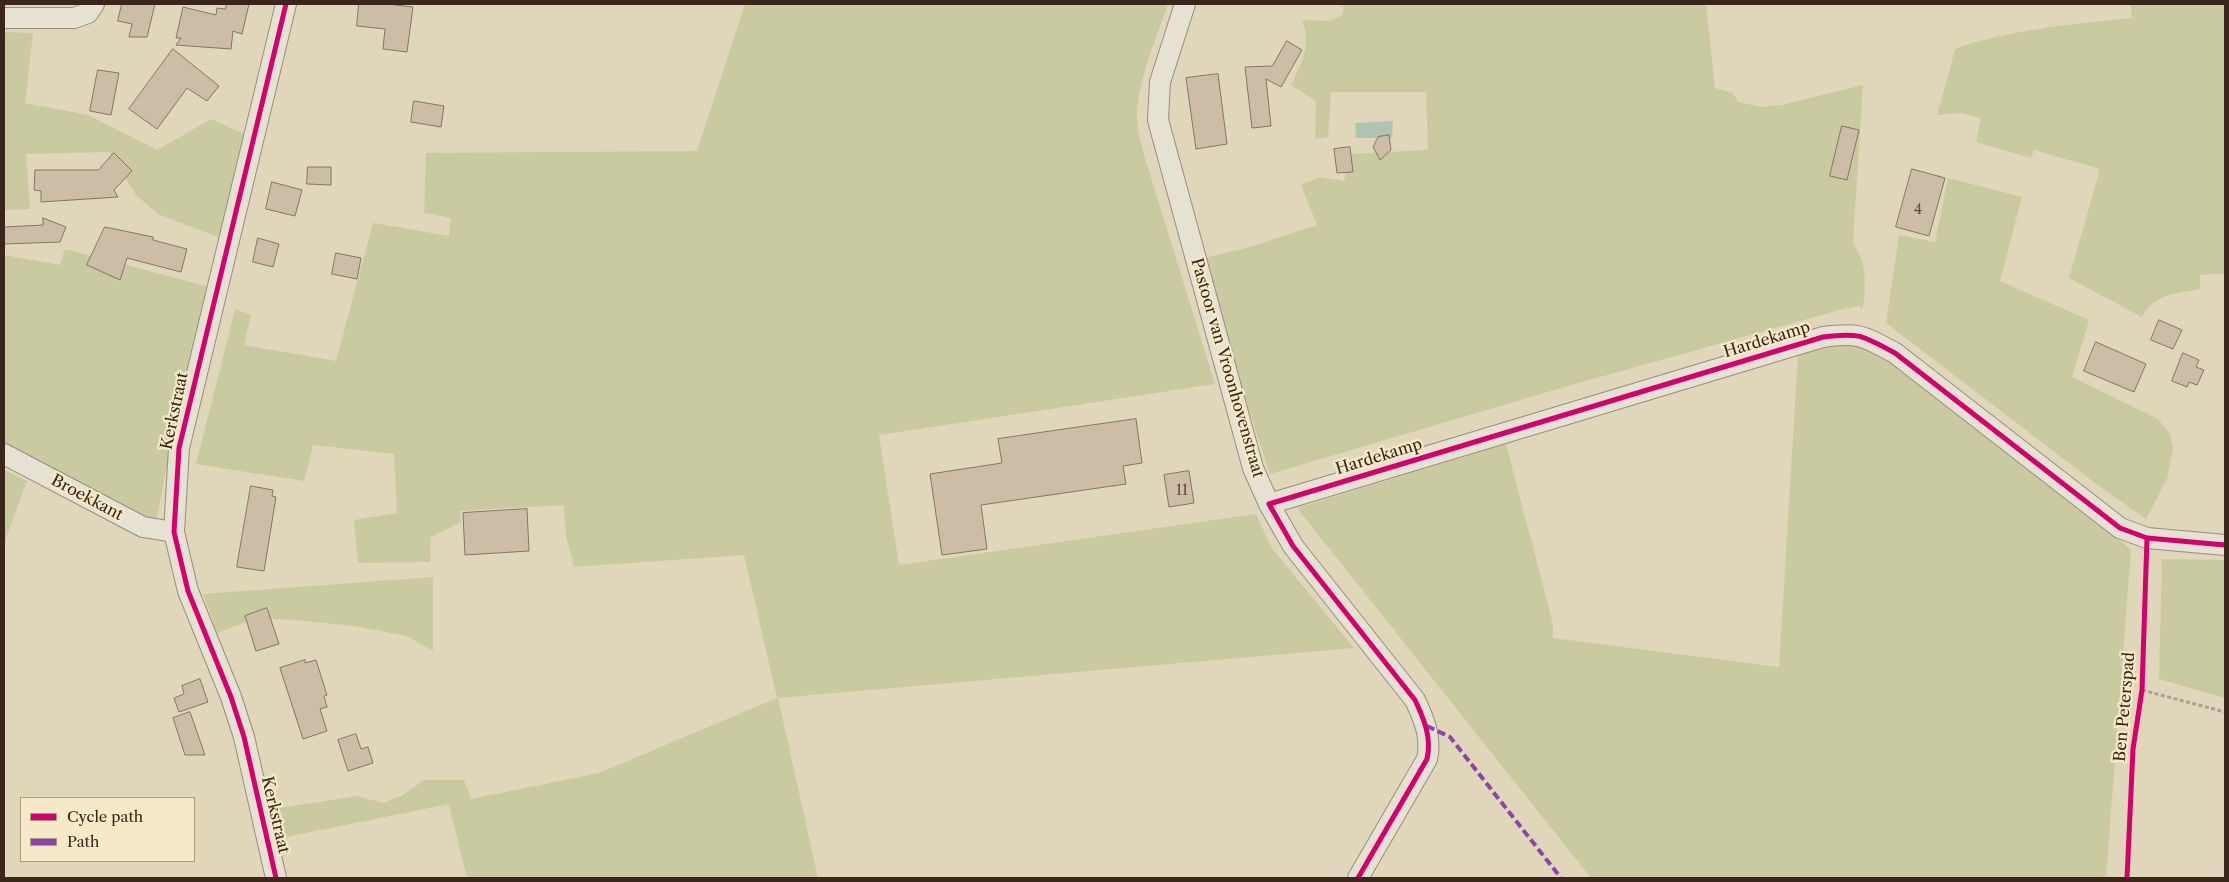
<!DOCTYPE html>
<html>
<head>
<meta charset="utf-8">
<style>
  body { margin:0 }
  #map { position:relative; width:2229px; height:882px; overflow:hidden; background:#e0d6ba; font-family:"Libre Caslon Text",serif }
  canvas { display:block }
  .frame { position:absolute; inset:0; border:5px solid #3c251a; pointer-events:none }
  .legend { position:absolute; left:20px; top:797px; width:175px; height:65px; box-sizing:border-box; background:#f5eac8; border:1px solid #ab9b82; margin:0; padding:6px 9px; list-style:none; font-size:15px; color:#3c251a }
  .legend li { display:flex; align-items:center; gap:10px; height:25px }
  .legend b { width:25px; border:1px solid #ab9b82 }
</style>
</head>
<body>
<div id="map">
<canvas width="2229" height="882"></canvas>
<div class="frame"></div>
<ul class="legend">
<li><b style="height:6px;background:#d6006c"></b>Cycle path</li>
<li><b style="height:6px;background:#8e44ad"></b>Path</li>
</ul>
</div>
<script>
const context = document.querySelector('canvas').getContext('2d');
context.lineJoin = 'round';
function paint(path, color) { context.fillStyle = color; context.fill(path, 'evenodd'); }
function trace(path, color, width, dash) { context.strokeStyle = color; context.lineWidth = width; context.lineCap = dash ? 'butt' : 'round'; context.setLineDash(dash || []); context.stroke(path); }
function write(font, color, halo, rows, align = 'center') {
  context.font = font + ' "Libre Caslon Text",serif'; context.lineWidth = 4.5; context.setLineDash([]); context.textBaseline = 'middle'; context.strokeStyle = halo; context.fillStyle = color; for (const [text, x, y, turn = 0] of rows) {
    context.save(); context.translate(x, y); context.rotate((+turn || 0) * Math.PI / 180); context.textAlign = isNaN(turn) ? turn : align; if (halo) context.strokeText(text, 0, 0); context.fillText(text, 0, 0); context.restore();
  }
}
paint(new Path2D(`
  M745,4H1168C1157,36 1135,87 1137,121C1138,132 1141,144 1144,155L1215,384L879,435L899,565L1256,514L1271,547L1354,648L778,698L818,878H467L449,804L281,838L273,809L357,796L383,803L403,795L424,780H464L471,799L599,773L777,698L744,555L574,567L566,536L564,505L460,511L461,522L431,537L430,562L358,563L354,520L397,513L394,454L313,445L304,481L196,464L235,309L251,315L244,345L336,361L373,223L449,236L451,218L424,213L426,153L697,151Z
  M1339,4H1706L1715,88L1733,93L1738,102L1761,107L1781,105L1863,85L1853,243C1867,263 1866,286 1863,308L1858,306L1843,309L1568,386L1270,474L1199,259L1247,248L1317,225L1301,185L1320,177L1344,181L1350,154L1428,150L1426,92H1331L1328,137L1315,139L1316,101L1291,85C1302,62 1312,44 1302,20L1330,21L1342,15L1344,7Z
  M2130,4H2225V274L2200,275V289C2175,294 2155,293 2142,317L2069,278L2100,169L2034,150L2031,158L1976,142L1981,118L1961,113L1937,115L1955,50L1959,47C2016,29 2073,24 2132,18Z
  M4,32L33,33L25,103L88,115L157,150L211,119L249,136L223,239L158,214L136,195L109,152L26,154L30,209L4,210Z
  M1948,178L2022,197L2000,281L2089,320L2072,377L2158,419L2170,434L2173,449L2167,479L2146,519L2099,486L1886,323L1899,235L1935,242Z
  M65,249L210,287L169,454L157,518H149L4,443V255L60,265Z
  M1859,338L2085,509L2131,550L2106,878H1591L1297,508L1506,444L1553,624V638L1779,667L1798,355Z
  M4,470L27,481L4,543Z
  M2162,559L2225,560V698L2159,679Z
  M433,577V651L407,636L354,626L296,620L256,618L217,633L203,594Z`), '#c9caa0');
paint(new Path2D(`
  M1393,121L1392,138H1356L1355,123Z`), '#afc4b1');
const building = new Path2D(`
  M122,4H155L147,37H129L132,24L118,21Z
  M227,4H249L242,34L233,31L231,49L176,45L181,38H176L183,7L216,15L217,8L225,9Z
  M359,4H387L413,7L407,52L383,49L385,29L357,26Z
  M1287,41L1302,50L1281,87L1266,79L1271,126L1252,128L1245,67L1272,66Z
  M173,49L219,86L207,101L187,88L157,129L129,109Z
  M98,70L119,73L111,115L90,111Z
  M1218,74L1227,144L1196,149L1186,78Z
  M414,101L444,106L441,127L411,122Z
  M1842,126L1859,130L1847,180L1830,176Z
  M1389,135L1391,150L1380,160L1373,147L1378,137Z
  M1350,147L1353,172L1337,173L1334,149Z
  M114,153L132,171L114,190L118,197L41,202V191L34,190L35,170H98Z
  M308,167H331V185L307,184Z
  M1912,169L1945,178L1929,236L1896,227Z
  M272,182L302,190L295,216L266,209Z
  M43,218L66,227L60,242L4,244V227L43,225Z
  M105,227L153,237V240L187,249L181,272L127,258L120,280L87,265Z
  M258,238L279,244L273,267L253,262Z
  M336,253L361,258L357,279L332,274Z
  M2159,320L2182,330L2173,349L2151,340Z
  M2096,342L2146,364L2134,392L2084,371Z
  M2183,353L2199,360L2196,367L2204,370L2197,385L2189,382L2187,387L2172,381Z
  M1136,419L1142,463L1123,466L1126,484L981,505L987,549L942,555L930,474L1002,463L998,439Z
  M1189,471L1194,503L1169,507L1164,475Z
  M251,486L273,490L272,496L276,497L264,571L237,567Z
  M527,509L529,551L465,555L463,513Z
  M267,608L279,644L256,651L245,616Z
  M305,660V663L316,660L327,695L324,696L327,707L320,709L327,731L303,739L280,668Z
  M200,679L208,702L179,712L174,698L184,694L182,686Z
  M190,712L205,755H185L173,718Z
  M356,734L361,749L368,747L373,763L348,771L338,740Z`);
paint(building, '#cdbda7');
trace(building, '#807768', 1);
const street = new Path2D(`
  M1185,4L1160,82L1158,120L1253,468L1269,504L1293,546L1415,700C1424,719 1432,738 1427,759L1358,878
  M4,18H74L88,13L94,4
  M4,454L143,527L174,532
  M1269,504L1823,337C1860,332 1863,336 1895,353L2120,528L2147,538L2225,545
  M276,878L244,737L231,697L188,591L174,532L179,448L286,4`);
trace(street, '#978e7e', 22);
trace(new Path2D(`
  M2142,690L2225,712`), '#a8a195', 3, [4, 2.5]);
trace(street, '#e5e1d3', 20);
trace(new Path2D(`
  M1427,726L1450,737L1561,878`), '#8e44ad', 4, [8, 4]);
trace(new Path2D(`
  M276,878L244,737L231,697L188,591L174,532L179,448L286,4
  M1358,878L1427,759C1432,738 1424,719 1415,700L1293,546L1269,504L1823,337C1860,332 1863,336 1895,353L2120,528L2147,538L2225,545
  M2127,878L2133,749L2142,690L2147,538`), '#d6006c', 5);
write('14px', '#604b3d', null, [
  ["4",1918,210],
  ["11",1182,491]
]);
write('16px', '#3c251a', '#f5eac8', [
  ["Hardekamp",1767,340,-17],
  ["Pastoor van Vroonhovenstraat",1227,368,74],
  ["Kerkstraat",175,411,-78],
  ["Hardekamp",1379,457,-17],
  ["Broekkant",87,498,28],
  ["Ben Peterspad",2125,707,-85],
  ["Kerkstraat",275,815,77]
]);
</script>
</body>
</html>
